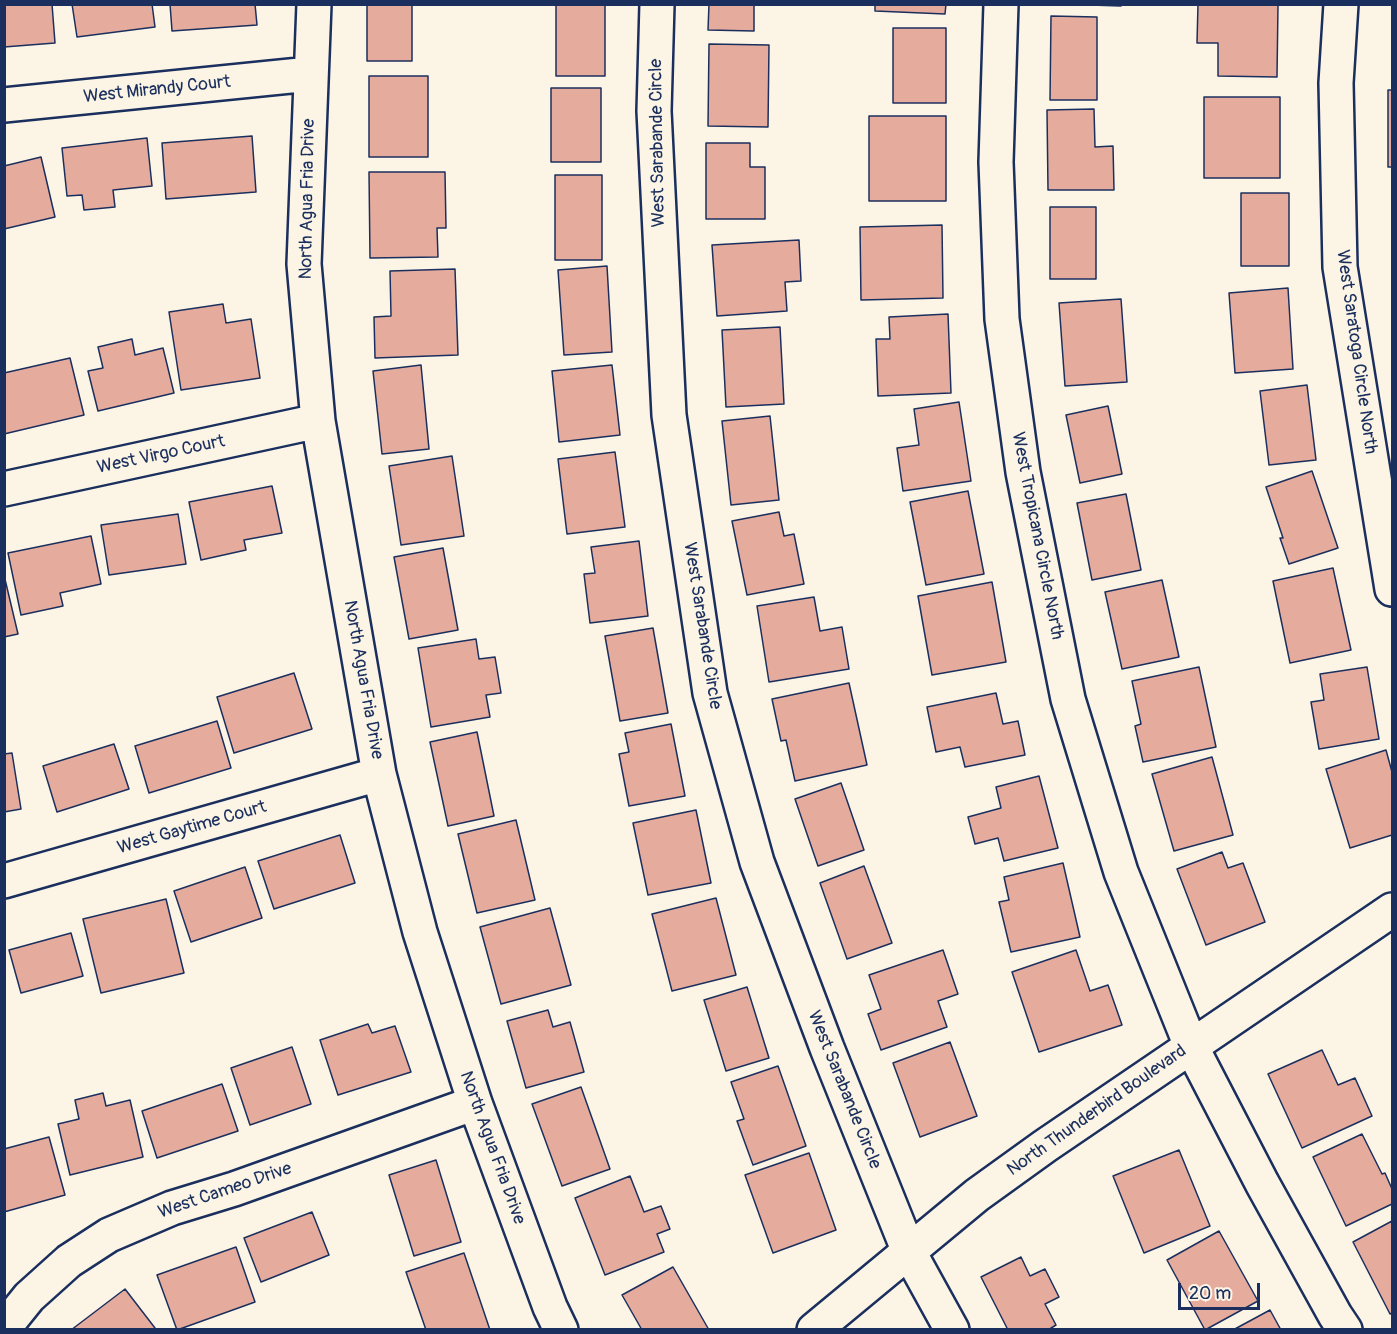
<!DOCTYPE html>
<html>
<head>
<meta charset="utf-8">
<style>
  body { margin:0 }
  #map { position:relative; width:1397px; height:1334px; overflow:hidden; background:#fcf5e5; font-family:Pangolin,sans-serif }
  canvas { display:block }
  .frame { position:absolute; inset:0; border:6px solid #1b2f5e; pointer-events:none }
  .scale { position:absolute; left:1178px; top:1283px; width:82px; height:27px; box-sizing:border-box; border:3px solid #1b2f5e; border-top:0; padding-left:8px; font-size:18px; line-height:21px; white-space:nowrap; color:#1b2f5e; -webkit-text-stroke:4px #fcf5e5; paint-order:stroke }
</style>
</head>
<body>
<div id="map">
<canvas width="1397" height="1334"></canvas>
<div class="frame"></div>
<div class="scale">20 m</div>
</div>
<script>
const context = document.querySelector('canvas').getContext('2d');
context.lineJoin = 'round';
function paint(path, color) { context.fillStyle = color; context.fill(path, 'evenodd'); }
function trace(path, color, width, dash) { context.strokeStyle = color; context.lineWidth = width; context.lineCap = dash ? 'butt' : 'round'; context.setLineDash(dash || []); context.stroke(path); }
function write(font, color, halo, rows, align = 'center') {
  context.font = font + ' Pangolin,sans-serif'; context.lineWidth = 5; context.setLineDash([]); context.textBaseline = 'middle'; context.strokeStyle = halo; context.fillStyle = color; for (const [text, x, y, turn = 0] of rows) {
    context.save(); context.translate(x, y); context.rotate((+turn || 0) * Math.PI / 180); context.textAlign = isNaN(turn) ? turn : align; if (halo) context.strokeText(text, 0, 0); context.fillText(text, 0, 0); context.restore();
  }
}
const building = new Path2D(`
  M4,4H52L55,43L4,47Z
  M72,4H152L155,27L77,37Z
  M170,4H255L257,25L172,31Z
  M367,4H412V61H367Z
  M556,4H605V76H556Z
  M709,4H754V31L708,30Z
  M875,4H946L945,14L875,11Z
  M1059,4H1121V6Z
  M1198,4L1278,5L1277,77L1218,76V43H1197Z
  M1051,16L1097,17V100H1050Z
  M893,28H946V103H893Z
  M709,44L769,45L768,127L708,126Z
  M369,76H428V157H369Z
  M551,88H601V162H551Z
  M1388,90H1392V167H1388Z
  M1204,97H1280V178H1204Z
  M1094,109L1095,147L1113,146L1114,190H1048L1047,110Z
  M869,116H946V201H869Z
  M252,136L256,192L166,199L162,143Z
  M147,138L152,186L113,190L115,207L84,210L82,195L67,196L62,148Z
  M706,143H750V167H765V219H706Z
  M41,157L55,217L4,229V166Z
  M369,172H445L446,228H437L438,257L370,258Z
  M555,175H602V260H555Z
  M1241,193H1289V266H1241Z
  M1050,207H1096V279H1050Z
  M942,225L943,298L861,300L860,227Z
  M799,240L801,281L785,282L787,311L717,316L712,245Z
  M607,266L612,352L564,355L558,270Z
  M455,269L458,355L375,358L374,317L391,316L390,271Z
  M1288,288L1293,369L1235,373L1229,293Z
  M1121,299L1127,382L1065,386L1059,303Z
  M223,304L226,323L251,319L260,378L181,390L169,312Z
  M948,314L951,393L878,396L876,339H890L889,317Z
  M780,327L784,404L726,407L722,330Z
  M132,339L135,355L163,348L174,393L98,411L88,371L103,368L98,347Z
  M70,358L84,415L4,434V373Z
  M421,365L429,449L382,454L373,371Z
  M612,365L620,435L559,442L552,371Z
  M1307,385L1316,460L1269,465L1260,391Z
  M959,402L971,481L903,491L897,448L919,445L914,409Z
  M1108,406L1122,474L1080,483L1066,415Z
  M770,416L779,500L731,505L722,421Z
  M615,452L625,527L567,534L558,459Z
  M452,456L464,536L401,545L389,466Z
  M1312,471L1338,548L1289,564L1280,538H1283L1266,487Z
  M272,486L282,533L244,540L246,550L201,560L189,502Z
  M968,491L984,574L926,585L910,502Z
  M1126,494L1141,570L1092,580L1077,503Z
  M779,512L784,536L794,534L804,584L747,595L732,521Z
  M178,514L186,564L109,575L101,525Z
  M91,536L101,584L60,593L63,606L21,615L8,553Z
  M639,541L648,616L590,623L584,574L595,573L591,547Z
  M443,548L458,630L409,639L394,557Z
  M1333,568L1351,650L1290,663L1273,581Z
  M4,575L18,634L4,637Z
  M1162,580L1179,657L1122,669L1105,592Z
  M992,582L1006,662L932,675L918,596Z
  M814,597L820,631L842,627L849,669L769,682L757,606Z
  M653,628L668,713L620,721L605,636Z
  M476,639L479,659L495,657L501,693L486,695L490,717L431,727L418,648Z
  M1199,667L1216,747L1143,762L1135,726L1141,724L1132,681Z
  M1367,667L1379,739L1319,749L1311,702L1324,700L1320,674Z
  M294,673L312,729L234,753L217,697Z
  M849,683L867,765L795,781L786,740L781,741L772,699Z
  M996,693L1003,724L1018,721L1025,755L965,767L960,747L936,752L927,707Z
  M217,721L231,768L149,793L135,746Z
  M671,724L685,796L629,806L619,754L629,752L625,733Z
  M477,732L494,816L448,826L430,742Z
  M114,744L129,789L57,812L43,766Z
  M1386,750L1392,772V835L1350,848L1326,769Z
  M12,753L21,809L4,812V754Z
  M1212,757L1233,835L1174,851L1152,774Z
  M1039,776L1058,848L1004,861L998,838L975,844L968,817L1001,808L996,787Z
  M841,783L864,850L818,866L795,799Z
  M696,810L711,883L648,895L633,823Z
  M516,820L535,900L477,913L458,834Z
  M340,835L355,883L274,909L258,861Z
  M1222,852L1228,868L1243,863L1265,922L1206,945L1177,869Z
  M1063,863L1080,937L1011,952L999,902L1009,900L1004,877Z
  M864,866L892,943L847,959L820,883Z
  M245,867L262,918L191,942L174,891Z
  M716,898L736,975L672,991L652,914Z
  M166,899L184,973L101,993L83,919Z
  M550,908L571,985L501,1004L480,927Z
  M71,933L83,976L21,993L9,950Z
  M943,950L958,994L938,1001L947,1027L881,1050L868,1014L881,1009L869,975Z
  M1076,950L1090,991L1108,985L1122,1025L1039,1052L1012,972Z
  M747,987L769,1058L726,1071L704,1000Z
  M548,1010L553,1027L570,1022L584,1072L526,1088L507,1021Z
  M368,1024L372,1033L395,1026L411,1072L338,1095L320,1040Z
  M950,1042L977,1116L920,1137L893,1063Z
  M292,1047L311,1104L250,1125L231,1068Z
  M1322,1050L1338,1085L1355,1078L1372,1116L1302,1148L1268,1074Z
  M778,1066L806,1146L753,1165L737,1121L744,1119L731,1082Z
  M222,1084L238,1131L157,1158L142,1111Z
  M581,1087L610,1169L562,1186L532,1104Z
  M103,1093L106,1106L130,1100L143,1157L70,1175L58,1124L79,1119L75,1100Z
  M1362,1134L1382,1174L1385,1173L1392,1189V1204L1346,1226L1313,1157Z
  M49,1137L65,1195L4,1212V1149Z
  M1179,1150L1210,1226L1144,1253L1113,1176Z
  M809,1153L836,1230L773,1253L745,1175Z
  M436,1160L461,1242L414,1256L389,1175Z
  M630,1176L644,1212L661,1206L670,1229L657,1234L664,1252L605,1275L575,1198Z
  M312,1212L329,1255L261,1282L244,1238Z
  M1392,1221V1313L1390,1314L1353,1242Z
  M1219,1231L1258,1301L1205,1330L1167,1260Z
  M236,1247L255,1302L177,1330L157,1275Z
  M464,1253L490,1330H426L406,1272Z
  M1021,1257L1030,1276L1045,1269L1059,1297L1045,1304L1056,1325L1048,1330H1008L981,1277Z
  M673,1267L709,1330H642L622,1295Z
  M125,1289L155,1328L154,1330H71Z
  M1270,1310L1281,1330H1233Z`);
paint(building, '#e5ac9e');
trace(building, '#1b2f5e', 1.5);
const minor = new Path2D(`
  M314,4L304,264L318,421L379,774L420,932L475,1103L550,1307L561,1330
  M657,4L654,111L669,415L710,693L757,862L827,1048L909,1252L952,1330
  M1001,4L996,162L1002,319L1023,472L1068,699L1121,872L1191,1046L1262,1183L1335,1315L1345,1330
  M1341,4L1336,83L1340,267L1392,589
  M4,105L310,74
  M4,489L318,421
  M4,881L379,774
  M4,1328L29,1297L69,1261L109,1235L172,1208L234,1189L475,1103
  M814,1330L977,1195L1045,1146L1392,910`);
trace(minor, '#1b2f5e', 38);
trace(minor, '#fcf5e5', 33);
write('18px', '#1b2f5e', '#fcf5e5', [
  ["West Mirandy Court",157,90,-6],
  ["West Sarabande Circle",658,143,-91],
  ["North Agua Fria Drive",308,199,-89],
  ["West Saratoga Circle North",1356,352,82],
  ["West Virgo Court",161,455,-12],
  ["West Tropicana Circle North",1037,536,79],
  ["West Sarabande Circle",702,626,81],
  ["North Agua Fria Drive",363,680,80],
  ["West Gaytime Court",192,828,-16],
  ["West Sarabande Circle",844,1090,68],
  ["North Thunderbird Boulevard",1097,1111,-35],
  ["North Agua Fria Drive",492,1148,70],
  ["West Cameo Drive",225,1191,-19]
]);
</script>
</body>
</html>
